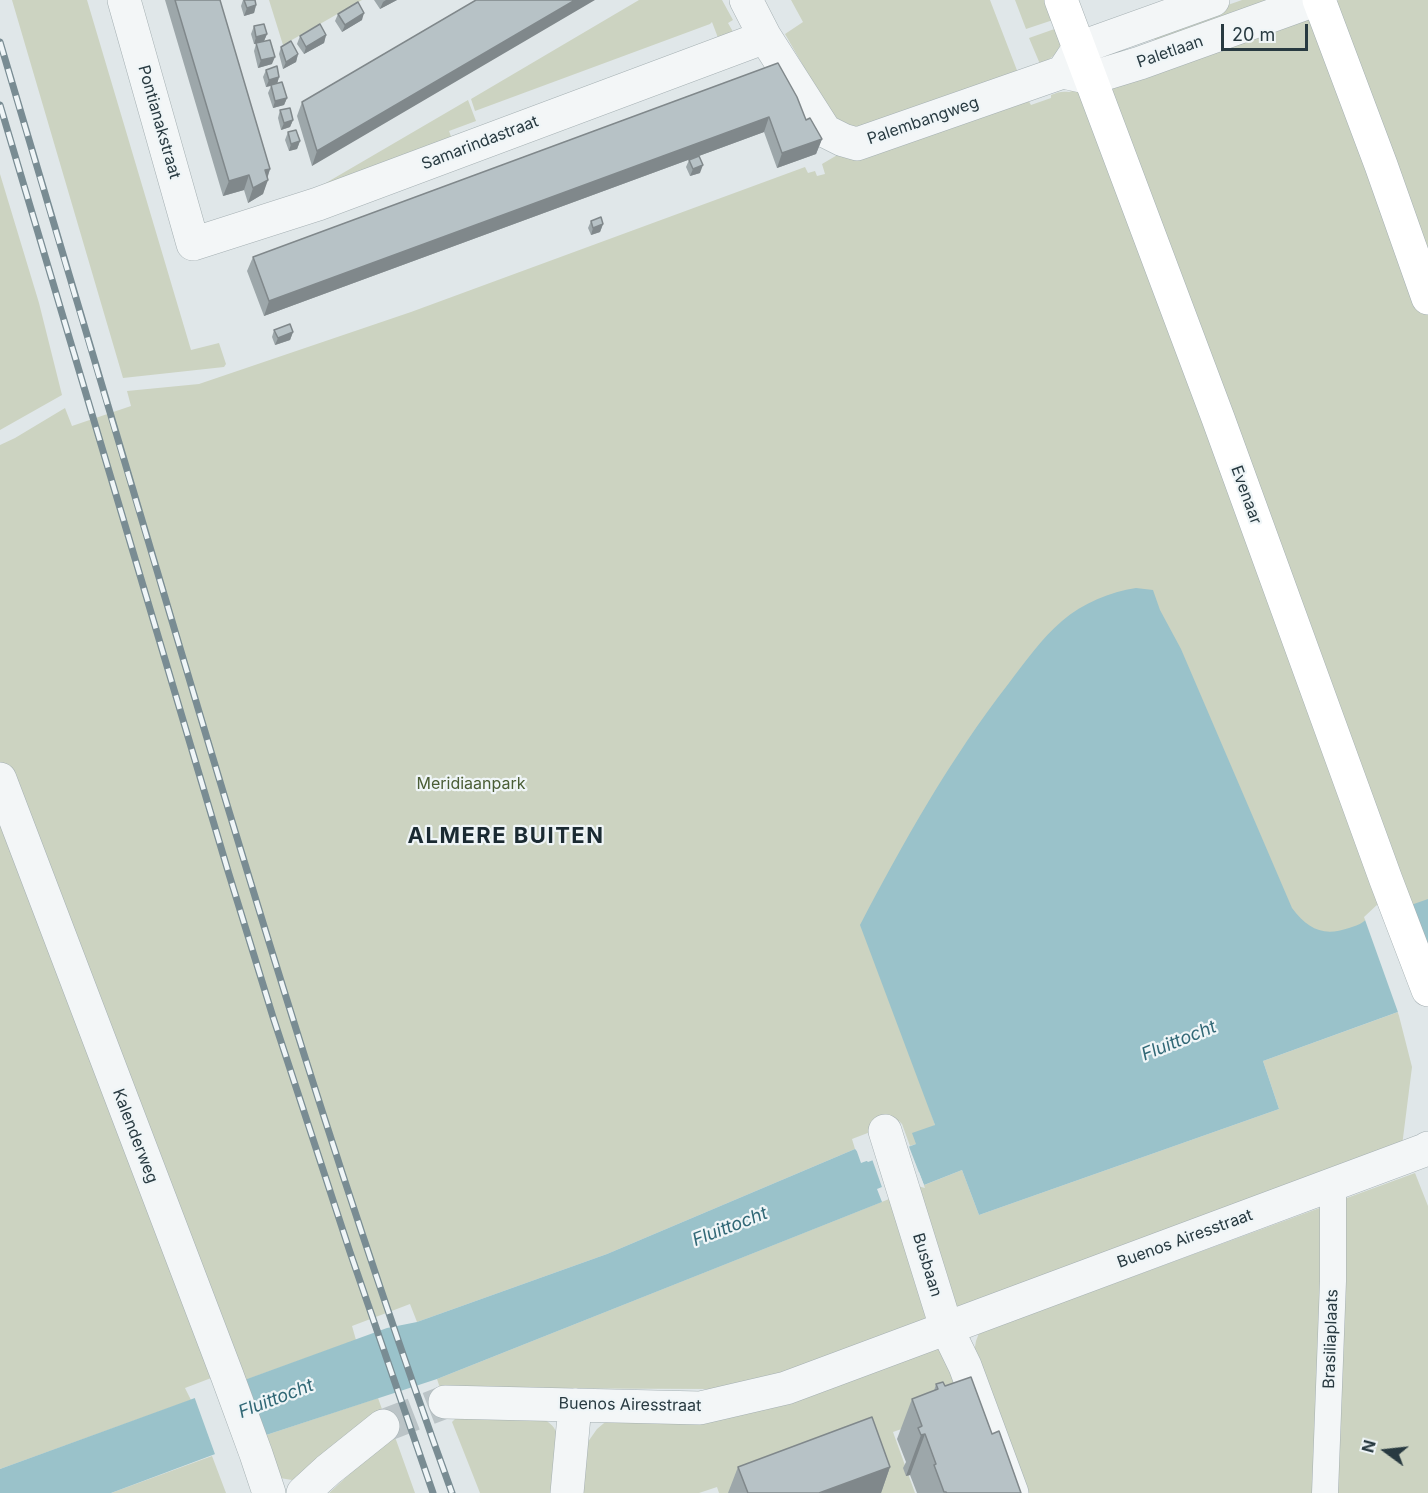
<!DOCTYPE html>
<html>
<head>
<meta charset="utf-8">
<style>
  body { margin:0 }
  #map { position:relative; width:1428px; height:1493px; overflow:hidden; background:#e0e7e9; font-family:Inter,sans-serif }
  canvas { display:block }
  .north { position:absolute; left:1356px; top:1421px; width:60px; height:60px; -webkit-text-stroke:4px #eff5f7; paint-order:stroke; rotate:285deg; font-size:16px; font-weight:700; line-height:24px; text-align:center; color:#283a41 }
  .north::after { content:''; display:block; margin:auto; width:21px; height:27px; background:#283a41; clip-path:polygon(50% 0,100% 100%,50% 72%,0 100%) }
  .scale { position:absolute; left:1221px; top:24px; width:87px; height:27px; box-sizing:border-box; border:3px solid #283a41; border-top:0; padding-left:8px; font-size:18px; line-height:21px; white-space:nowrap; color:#283a41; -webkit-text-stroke:4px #eff5f7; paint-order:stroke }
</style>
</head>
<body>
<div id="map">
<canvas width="1428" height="1493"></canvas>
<div class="north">N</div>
<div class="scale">20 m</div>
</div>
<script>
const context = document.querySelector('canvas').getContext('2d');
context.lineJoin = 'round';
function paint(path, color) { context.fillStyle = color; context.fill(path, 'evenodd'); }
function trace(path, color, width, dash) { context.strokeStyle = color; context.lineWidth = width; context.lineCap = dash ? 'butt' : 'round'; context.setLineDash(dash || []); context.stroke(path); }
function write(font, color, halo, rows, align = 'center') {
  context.font = font + ' Inter,sans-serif'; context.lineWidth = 4.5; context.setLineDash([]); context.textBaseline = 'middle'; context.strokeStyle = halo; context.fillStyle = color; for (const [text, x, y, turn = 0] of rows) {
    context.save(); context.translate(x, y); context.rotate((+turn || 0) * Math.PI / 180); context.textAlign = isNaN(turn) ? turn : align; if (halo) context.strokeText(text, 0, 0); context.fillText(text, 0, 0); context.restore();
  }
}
paint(new Path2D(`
  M12,0H87L191,350L219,343L226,364L224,367L123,378Z
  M269,0H362L283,45Z
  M639,0H722L733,20L728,23L736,37L720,43L712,22L710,24L475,111L471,99Z
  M791,0H990L1018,73L856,130L832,116L785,34L803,22Z
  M1015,0H1056L1062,17L1026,29Z
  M1242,0H1276L1160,44L1154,39V31Z
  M1339,0H1428V923L930,1110L935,1125L916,1144L910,1146L902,1124L899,1121L852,1139L855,1149L607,1254L417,1322L410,1304L352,1326L356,1340L245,1380L240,1367L185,1388L191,1400L0,1469V445L15,438L65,408L72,426L131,406L127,391L199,384L411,312L805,167L808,173L815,171L817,176L825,174L822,164L839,154L1027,98L1031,105L1051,98V95C1057,92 1063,91 1069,92Z
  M1063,26C1061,48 1060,55 1040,64L1029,38Z
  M468,100L476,121L449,131L453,142L319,187Z
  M0,174L39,303L62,395L0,430Z
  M1398,1012L1412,1067L1402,1146L784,1373L714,1389L473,1388L442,1394L437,1379L962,1170L979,1215L1279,1109L1263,1061Z
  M1415,1173L1428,1206V1493H1026L974,1353L976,1341L979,1333Z
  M937,1349L948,1353L969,1405L893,1432L915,1493H719L717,1487L699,1493H580L585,1446L597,1429L610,1418Z
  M378,1398L383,1412L298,1479L292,1480L280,1478L266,1435Z
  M456,1418L545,1420C553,1425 556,1429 558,1438L553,1493H480L452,1422Z
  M395,1437L415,1493H329L367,1458Z
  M212,1456L226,1493H111Z`), '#ccd3c1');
paint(new Path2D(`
  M1136,588L1153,590L1160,610L1181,649L1292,908C1308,929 1323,937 1349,928C1354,926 1359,925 1363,922C1369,918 1375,911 1380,906L1411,905L1428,899V1003L1417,1005L1263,1061L1279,1109L979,1215L962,1170L924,1185L919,1172L877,1189L882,1202L437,1379L266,1435L111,1493H0V1469L387,1328L417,1322L607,1254L855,1149L868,1162L916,1144L912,1133L935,1125L860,925C904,841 950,759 1009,683C1025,662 1041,639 1062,621C1083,603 1110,592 1136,588Z`), '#9ac2ca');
paint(new Path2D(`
  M1379,903L1428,952V1006L1399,1015L1364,917Z
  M908,1144L925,1188L921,1187L917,1176L883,1190L872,1159L861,1163L855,1146L869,1158Z
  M243,1378L266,1438L216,1457L194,1396Z`), '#e0e7e9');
trace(new Path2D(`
  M383,1426L445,1402`), '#bbc4c7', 33, [33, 16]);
const pedestrian = new Path2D(`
  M1325,1493L1333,1281V1184`);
const minor = new Path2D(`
  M124,0L193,244L318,204L765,37
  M746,0L765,37L825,131L843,140L857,144L1063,72L1091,78L1140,63L1315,0
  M1063,72L1079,48L1213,0
  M885,1131L946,1327L965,1366L1012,1493
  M445,1402L700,1408L786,1388L1425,1150L1428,1148
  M303,1493L328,1470L383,1426
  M567,1493L575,1405`);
const tertiary = new Path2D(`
  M0,779L227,1375L256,1454L269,1493`);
const secondary = new Path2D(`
  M1061,0L1218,418L1386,880L1428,990
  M1319,0L1381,165L1428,298`);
trace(pedestrian, '#a5b0b3', 27);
trace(minor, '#a5b0b3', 34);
trace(tertiary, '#a5b0b3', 34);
trace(secondary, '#a5b0b3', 34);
trace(pedestrian, '#f3f6f7', 26);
trace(minor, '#f3f6f7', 33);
trace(tertiary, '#f3f6f7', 33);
trace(secondary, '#fff', 33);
const rail = new Path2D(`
  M0,42C57,235 114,428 172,621C259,914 348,1206 452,1493
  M0,105L228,871L273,1017L350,1252L433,1493`);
trace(rail, '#798c93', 7);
trace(rail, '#eff5f7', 4.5, [14]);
paint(new Path2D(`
  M165,0H220L270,169L263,194L248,203L244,190L223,196Z
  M243,0H255L256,5L254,13L244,16L241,6Z
  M374,0H397L380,9Z
  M476,0L312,166L297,116L302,102Z
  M338,14L362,20L342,32L335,21Z
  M254,26L267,34L264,41L272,64L258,68L254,51L256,44H254L251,34Z
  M326,35L324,43L304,54L297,44L300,36Z
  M281,47L298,54L296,62L283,69L279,54Z
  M778,63L806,120L822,139L816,154L777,168L764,132L264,316L247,271L253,257Z
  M266,70L279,77L277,84L287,98L284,105L273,108L268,93L271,86L266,87L263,77Z
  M280,110L293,120L290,127L281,130L278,118Z
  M288,132L300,141L297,149L289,151L285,140Z
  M689,160L700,173L690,176L686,167Z
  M591,221L603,224L600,232L591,235L588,228Z
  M274,330L293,332L290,340L275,345L272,337Z
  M936,1384L945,1386L992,1434L1021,1493H917L910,1475L906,1476L903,1468L906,1462L897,1439L912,1399L934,1391Z
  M738,1467H890L881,1493H728Z`), '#9da7aa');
paint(new Path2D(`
  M386,0H397L380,9L383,2Z
  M575,0H595L312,166L317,151Z
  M256,5L254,13L244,16L247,8Z
  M364,13L362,20L342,32L345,25Z
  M267,34L264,41L254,44L256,37Z
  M326,35L324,43L304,54L306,47Z
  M298,54L296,62L283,69L286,62Z
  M275,57L272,64L258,68L261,60Z
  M279,77L277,84L266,87L269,80Z
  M287,98L284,105L273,108L275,101Z
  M769,117L764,132L264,316L269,301Z
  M293,120L290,127L281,130L284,123Z
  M822,139L816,154L777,168L782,153Z
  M300,141L297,149L289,151L291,144Z
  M703,165L700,173L690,176L693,169Z
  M270,169L266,181L268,180L263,194L248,203L253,188L265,170Z
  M249,175L244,190L223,196L229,181Z
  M603,224L600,232L591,235L593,228Z
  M293,332L290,340L275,345L278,338Z
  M925,1434L910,1475L906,1476L921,1435Z
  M890,1467L881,1493H819Z`), '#80888b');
const building = new Path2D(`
  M175,0H220L270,169L265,170L268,180L253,188L249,175L229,181Z
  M244,0H255L256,5L247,8Z
  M476,0H575L317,151L302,102Z
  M358,2L364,13L345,25L338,14Z
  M264,24L267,34L256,37L254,26Z
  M320,24L326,35L306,47L300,36Z
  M270,40L275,57L261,60L256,43Z
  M291,41L298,54L286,62L281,47Z
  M778,63L797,97L806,120L810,118L822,139L782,153L769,117L269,301L253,257Z
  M277,66L279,77L269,80L266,70Z
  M282,82L287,98L275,101L271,85Z
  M290,108L293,120L284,123L280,110Z
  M296,130L300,141L291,144L288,132Z
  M699,156L703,165L693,169L689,160Z
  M601,217L603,224L593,228L591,221Z
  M290,324L293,332L278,338L274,330Z
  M971,1377L992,1434L999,1431L1021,1493H947L946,1492H944L934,1465L936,1464L925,1434L921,1435L918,1428L922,1426L912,1399L938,1389L936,1384L943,1382L945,1386Z
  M872,1417L890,1467L819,1493H748L738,1467Z`);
paint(building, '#b7c2c6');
trace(building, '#80888b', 1.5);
write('16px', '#283a41', '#eff5f7', [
  ["Paletlaan",1170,52,-19],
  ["Palembangweg",923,121,-19],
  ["Pontianakstraat",159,122,74],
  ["Samarindastraat",480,143,-21],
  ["Evenaar",1246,495,70],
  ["Kalenderweg",135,1136,69],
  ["Buenos Airesstraat",1185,1239,-20],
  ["Busbaan",927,1265,73],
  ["Brasiliaplaats",1331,1339,-88],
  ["Buenos Airesstraat",630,1405,1]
]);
write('16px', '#4a5d35', '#eff5f7', [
  ["Meridiaanpark",471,784]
]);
write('italic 18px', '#316876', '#eff5f7', [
  ["Fluittocht",1179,1041,-22],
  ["Fluittocht",730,1227,-21],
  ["Fluittocht",276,1399,-21]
]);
context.letterSpacing = '1.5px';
write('bold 22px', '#1a2a32', '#eff5f7', [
  ["ALMERE BUITEN",506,836]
]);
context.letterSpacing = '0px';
</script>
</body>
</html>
